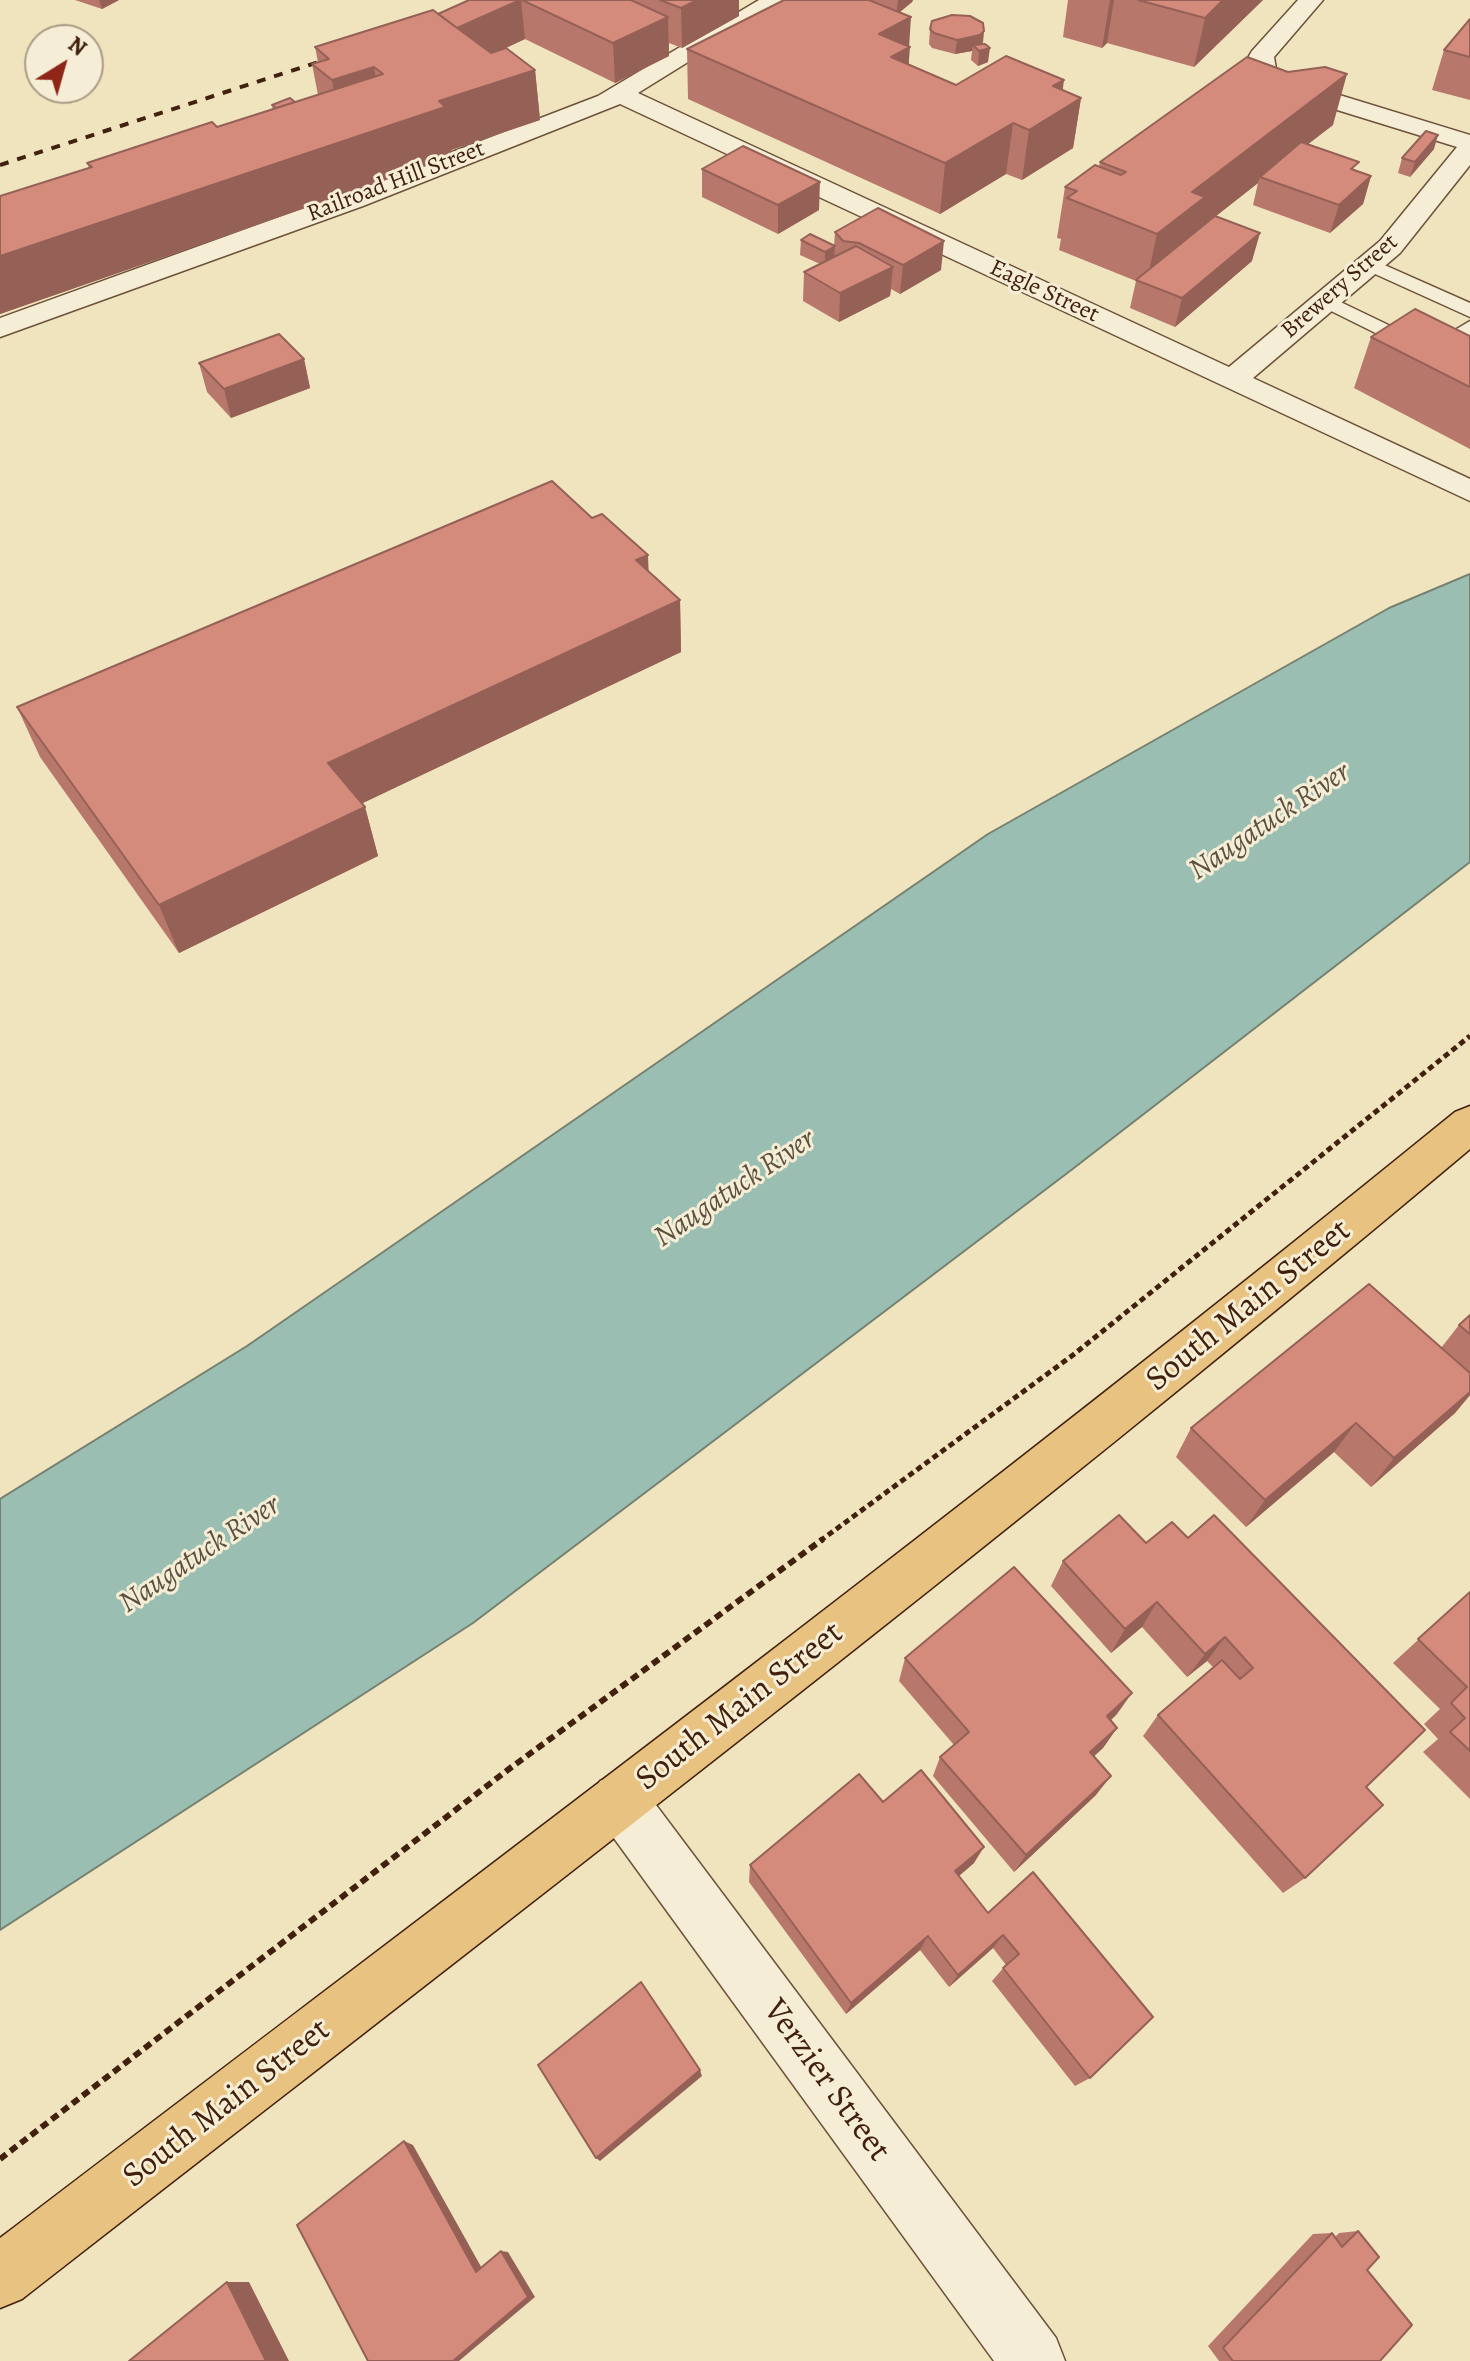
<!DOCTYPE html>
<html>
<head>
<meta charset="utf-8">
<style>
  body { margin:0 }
  #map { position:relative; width:1470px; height:2361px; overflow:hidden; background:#f0e4bf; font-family:Alegreya,serif }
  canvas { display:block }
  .north { position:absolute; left:24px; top:24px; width:80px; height:80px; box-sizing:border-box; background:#f5edd5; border:2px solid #ad9b85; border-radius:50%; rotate:37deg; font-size:22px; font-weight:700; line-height:32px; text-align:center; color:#41210d }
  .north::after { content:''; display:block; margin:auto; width:28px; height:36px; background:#8f2418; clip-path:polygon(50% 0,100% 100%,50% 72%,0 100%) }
</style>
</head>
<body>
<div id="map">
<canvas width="1470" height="2361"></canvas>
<div class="north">N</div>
</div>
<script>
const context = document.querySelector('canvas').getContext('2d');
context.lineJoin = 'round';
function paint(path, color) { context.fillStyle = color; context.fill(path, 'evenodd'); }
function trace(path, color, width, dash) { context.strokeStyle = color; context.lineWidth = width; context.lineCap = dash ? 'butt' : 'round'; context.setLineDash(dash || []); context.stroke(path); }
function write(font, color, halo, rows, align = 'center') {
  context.font = font + ' Alegreya,serif'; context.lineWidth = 6; context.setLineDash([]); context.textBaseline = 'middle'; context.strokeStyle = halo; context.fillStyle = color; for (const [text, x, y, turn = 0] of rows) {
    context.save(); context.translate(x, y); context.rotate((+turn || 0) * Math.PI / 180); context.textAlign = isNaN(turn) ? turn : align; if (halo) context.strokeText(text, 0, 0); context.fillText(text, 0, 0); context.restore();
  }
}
const water = new Path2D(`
  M1470,574V862L1070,1171L473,1623L0,1930V1499L247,1346L988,834L1389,608Z`);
paint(water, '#9abfb2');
trace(water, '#768070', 2);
const service = new Path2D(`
  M1371,259L1470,303V317L1364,269L1361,265Z
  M1326,295L1430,345L1470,321V336L1438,357H1424L1319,305L1316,301L1319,297Z`);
const minor = new Path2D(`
  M759,0H788L638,93L1229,367L1380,241L1457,147L1266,88L1251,71L1249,56L1252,51L1298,0H1323L1274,57L1276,69L1284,78L1470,135V165L1400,253L1253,378L1470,479V501L620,104L363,206L0,337V318L343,194L598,96Z
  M619,1773L638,1781L1056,2338L1065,2361H994L600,1819L592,1800L600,1781Z`);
const primary = new Path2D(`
  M1470,1106V1149C998,1546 508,1920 22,2299L0,2308V2238C488,1866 980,1499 1455,1112Z`);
trace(service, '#6d523a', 3);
trace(minor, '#6d523a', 3);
trace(primary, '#41210d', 3);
trace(new Path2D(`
  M820,1541L1073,1355L1470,1036`), '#41210d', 5, [6, 4]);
trace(new Path2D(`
  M0,2159L509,1769L823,1539`), '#41210d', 6, [8, 5]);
paint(service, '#f5edd5');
paint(minor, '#f5edd5');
paint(primary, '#e8c280');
trace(new Path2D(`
  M0,165L334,57`), '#41210d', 4, [9, 9]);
paint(new Path2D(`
  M75,0H119L102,9Z
  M469,0H739V16L682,48L669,43V56L615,83L525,39L502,50L535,70L540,120L451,150L452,157L0,314V196L89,168L87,163L217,127L273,110L272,105L295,102L318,95L312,64L318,62L315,47L438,14Z
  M871,0H913L912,2L899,13L909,47V65L956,85L1063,90L1081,98L1073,148L1022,180L1006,174L940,214L688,99L687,49L871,1Z
  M1068,0H1263L1194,67L1107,43L1102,48L1063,37Z
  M1470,19V100L1432,90L1444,50Z
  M930,29L984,31L983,44L988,62L978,66L971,60L972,51L955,54L932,48L929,44Z
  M1333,125L1308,144L1356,170L1371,176L1363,204L1330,233L1253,205L1258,183L1216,216L1252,261L1175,327L1130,308L1136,281L1059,250L1061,239L1057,238L1065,187L1099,167L1100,162Z
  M1434,149L1410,177L1398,173L1402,158Z
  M702,169L819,210L778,234L702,197Z
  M835,232L941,270L900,294L891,289L890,296L839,322L803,301L804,272L820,264L800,255L801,240L834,246Z
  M1470,336V449L1354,388L1371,337Z
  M304,359L310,388L231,418L207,392L199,363Z
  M592,518L648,555V571L680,600L681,652L362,803L365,807L378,856L179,953L40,757L17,707Z
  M1470,1315V1395L1455,1413L1371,1487L1334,1452L1246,1527L1176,1457L1191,1428L1441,1348L1459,1325Z
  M1119,1515L1366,1787L1305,1878L1283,1893L1143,1736L1158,1715L1213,1667L1207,1661L1187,1677L1142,1627L1111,1653L1051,1586L1063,1561Z
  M1470,1592V1799L1423,1752L1438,1739L1424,1724L1440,1709L1393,1663Z
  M905,1658L1117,1714L1111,1720L1117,1728L1103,1748L1094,1756L1096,1795L1014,1872L933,1776L940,1757L954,1745L899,1681Z
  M883,1802L974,1863L959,1876L988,1913L1033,1872L1090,2078L1075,2086L992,1981L1006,1965L993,1948L949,1987L920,1950L846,2014L749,1882L750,1865Z
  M1358,2231L1367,2270L1380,2361H1219L1208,2346L1313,2234L1332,2233L1335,2237L1339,2233Z`), '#b7786b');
paint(new Path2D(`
  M99,0H119L102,9Z
  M521,0L525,39L461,68L456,28Z
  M697,0H739V16L682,48L681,8Z
  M898,0H913L912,2L896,15Z
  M1110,0H1114L1107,43L1102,48Z
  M1223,0H1263L1194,67L1205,18Z
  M668,17L669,56L615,83L613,43Z
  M911,17L909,48L910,47L906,97L879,34Z
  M984,31L982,46L973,45L972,51L955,54L957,40Z
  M990,48L988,62L978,66L979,51Z
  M374,67L382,117L341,131L332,80Z
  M535,70L540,120L451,150L452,157L0,314V256L439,101Z
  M1347,74L1333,125L1264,178L1260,177L1258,183L1197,231L1193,248L1146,285L1157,234L1192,192Z
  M1064,80L1060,111L1081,98L1073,148L1022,180L1029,130L1053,86Z
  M1013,123L1006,174L940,214L945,163Z
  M1438,135L1434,149L1410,177L1415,162Z
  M1371,176L1363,204L1330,233L1339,205Z
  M820,182L819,210L778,234V205Z
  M1260,233L1252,261L1175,327L1182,298Z
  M944,241L941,270L900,294L903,265Z
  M835,246L834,261L825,267V252Z
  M893,267L890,296L839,322L840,293Z
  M304,359L310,388L231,418L224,389Z
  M648,555L650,607L636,560Z
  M680,600L681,652L342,813L328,763Z
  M365,807L378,856L179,953L159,905Z
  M1470,1392V1395L1455,1413L1371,1487L1394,1458Z
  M1356,1423L1334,1452L1246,1527L1265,1500Z
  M1157,1602L1142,1627L1111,1653L1125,1629Z
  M1225,1637L1207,1661L1187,1677L1205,1654Z
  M1132,1693L1117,1714L1093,1737L1107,1716Z
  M1117,1728L1103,1748L1077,1772L1090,1752Z
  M1111,1776L1096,1795L1014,1872L1026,1855Z
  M984,1847L974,1863L946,1887L955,1871Z
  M1003,1935L993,1948L949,1987L958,1975Z
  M928,1936L920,1950L846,2014L851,2003Z
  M700,2070L702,2076L600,2161L596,2158Z
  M404,2141L413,2145L484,2272H476Z
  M501,2251L508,2252L535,2297L459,2361H453Z
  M227,2282H249L289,2361H266Z`), '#956157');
const building = new Path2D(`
  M469,0H520L457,28L438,14Z
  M522,0H631L668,17L613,43Z
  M660,0H697L681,8Z
  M784,0H869L911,17L879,34L910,47L891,57L956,85L1006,56L1064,80L1053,86L1081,98L1029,130L1013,123L945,163L687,49Z
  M1138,0H1223L1205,18Z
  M433,10L491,53L506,48L535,70L439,101L445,107L0,256V196L92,167L87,163L212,122L217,127L383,74L374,67L332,80L312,64L329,59L315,47Z
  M952,15L970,16L983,23L984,31L980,35L957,40L934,33L930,29L932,21Z
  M1470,19V57L1444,50Z
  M985,44L990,48L979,51L973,45Z
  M1247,57L1288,72L1325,67L1347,74L1192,192L1205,197L1157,234L1067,198L1077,191L1065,187L1095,165L1121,175L1126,172L1100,162Z
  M290,98L295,102L276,108L272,105Z
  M1426,131L1438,135L1415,162L1402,158Z
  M1301,142L1359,162L1351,169L1371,176L1339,205L1260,177Z
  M743,146L820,182L778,205L702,169Z
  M878,208L944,241L903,265L859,243L843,241L835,232Z
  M1215,216L1260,233L1182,298L1136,280Z
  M810,234L835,246L825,252L801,240Z
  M856,246L893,267L840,293L804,272Z
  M1415,309L1470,336V387L1371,337Z
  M279,334L304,359L224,389L199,363Z
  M552,481L592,518L602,514L648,555L636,560L680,600L328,763L365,807L159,905L17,707Z
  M1369,1284L1470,1373V1392L1394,1458L1356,1423L1265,1500L1191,1428Z
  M1470,1315V1334L1459,1325Z
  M1119,1515L1146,1543L1172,1522L1188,1538L1214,1515L1425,1730L1366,1787L1383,1805L1305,1878L1158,1715L1222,1660L1240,1679L1253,1668L1225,1637L1205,1654L1157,1602L1125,1629L1063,1561Z
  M1014,1567L1132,1693L1107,1716L1117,1728L1090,1752L1111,1776L1026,1855L940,1757L969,1732L905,1658Z
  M1470,1592V1751L1450,1732L1465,1718L1451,1703L1467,1687L1418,1639Z
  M921,1770L984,1847L955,1871L988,1913L1033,1872L1153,2017L1090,2078L1003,1968L1019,1954L1003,1935L958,1975L928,1936L851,2003L750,1865L859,1774L883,1802Z
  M641,1982L700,2070L596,2158L538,2065Z
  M404,2141L476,2272L501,2251L528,2297L453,2361H368L297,2225Z
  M1358,2231L1379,2257L1367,2270L1412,2325L1380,2361H1233L1223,2348L1332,2233L1342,2247Z
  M227,2282L266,2361H129Z`);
paint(building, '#d58b7c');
trace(building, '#956157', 2);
write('24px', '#41210d', '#f5edd5', [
  ["Railroad Hill Street",396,182,-21],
  ["Brewery Street",1340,287,-41],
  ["Eagle Street",1044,292,25]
]);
write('italic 30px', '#5c503f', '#f5edd5', [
  ["Naugatuck River",1270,822,-34],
  ["Naugatuck River",735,1189,-34],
  ["Naugatuck River",200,1555,-34]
]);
write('34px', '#41210d', '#f5edd5', [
  ["South Main Street",1249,1306,-39],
  ["South Main Street",740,1707,-38],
  ["Verzier Street",826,2081,54],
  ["South Main Street",227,2104,-38]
]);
</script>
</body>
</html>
